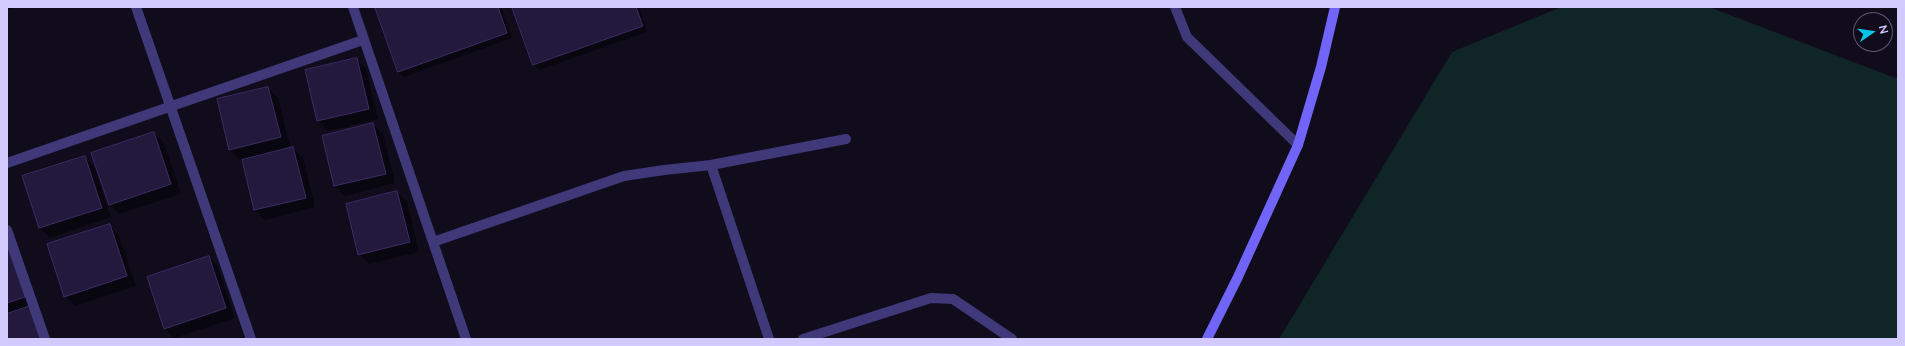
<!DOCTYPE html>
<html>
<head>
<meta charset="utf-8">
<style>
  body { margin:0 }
  #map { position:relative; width:1905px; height:346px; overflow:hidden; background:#100c1c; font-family:Lato,sans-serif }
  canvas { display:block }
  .frame { position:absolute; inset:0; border:8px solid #d2c9fd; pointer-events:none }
  .north { position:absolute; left:1853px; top:12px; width:40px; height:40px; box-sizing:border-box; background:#100c1c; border:1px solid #5e5876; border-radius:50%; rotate:77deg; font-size:11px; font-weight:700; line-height:16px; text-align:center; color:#d2c9fd }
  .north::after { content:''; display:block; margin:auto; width:14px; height:18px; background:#0ac4e8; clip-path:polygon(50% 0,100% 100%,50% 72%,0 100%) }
</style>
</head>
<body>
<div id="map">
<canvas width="1905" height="346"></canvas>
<div class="frame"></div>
<div class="north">N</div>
</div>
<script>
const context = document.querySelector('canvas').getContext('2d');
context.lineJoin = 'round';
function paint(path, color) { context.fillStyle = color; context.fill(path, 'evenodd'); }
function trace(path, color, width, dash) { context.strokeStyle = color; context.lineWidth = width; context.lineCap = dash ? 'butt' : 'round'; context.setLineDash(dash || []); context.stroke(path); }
paint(new Path2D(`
  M1561,7H1709L1898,79V339H1279L1452,52Z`), '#0f2526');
paint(new Path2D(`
  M7,7H16L7,10Z
  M376,7H501L512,38L404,77L398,72Z
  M514,7H639L647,32L539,70L534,65Z
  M356,59L366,69L378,119L328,131L318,121Z
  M268,88L278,98L291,149L293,148L303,158L315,207L265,220L255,210L243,159L240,160L230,150Z
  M373,124L383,134L395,183L345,196L335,186L323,136Z
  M154,133L164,143L181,194L119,214L110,204Z
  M84,157L94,167L111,217L50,238L40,228L23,177Z
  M397,192L407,202L419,252L369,264L359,254Z
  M109,225L119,235L136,286L75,306L65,296Z
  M7,227L34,308L42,316L50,339H7Z
  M209,257L218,267L235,318L174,338L164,328Z`), '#0007');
const building = new Path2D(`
  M375,7H498L507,33L398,72Z
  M512,7H636L643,26L533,65Z
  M357,58L369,109L317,121L305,70Z
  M268,87L281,137L229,150L217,99Z
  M373,123L386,174L334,186L322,136Z
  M154,132L171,184L109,205L91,153Z
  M293,147L306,198L254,210L242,160Z
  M85,156L102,208L39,228L22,176Z
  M397,191L410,242L358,255L346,204Z
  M110,224L127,276L64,297L47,244Z
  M7,245L25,297L7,303Z
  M209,256L226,308L164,329L147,277Z
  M33,305L44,339H7V314Z`);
paint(building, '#22193c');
trace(building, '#3b2c67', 1);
trace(new Path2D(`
  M136,7L251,339
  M353,7L466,339
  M1175,7L1187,37L1298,145
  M7,163L363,40
  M711,165L769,339
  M7,230L45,339
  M433,242L624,176L664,170L711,165L846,139
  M803,339L931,298L953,299L1012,339`), '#3f3979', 10);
trace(new Path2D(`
  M1207,339L1237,279L1298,145L1321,67L1335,7`), '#7164f9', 10);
</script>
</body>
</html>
